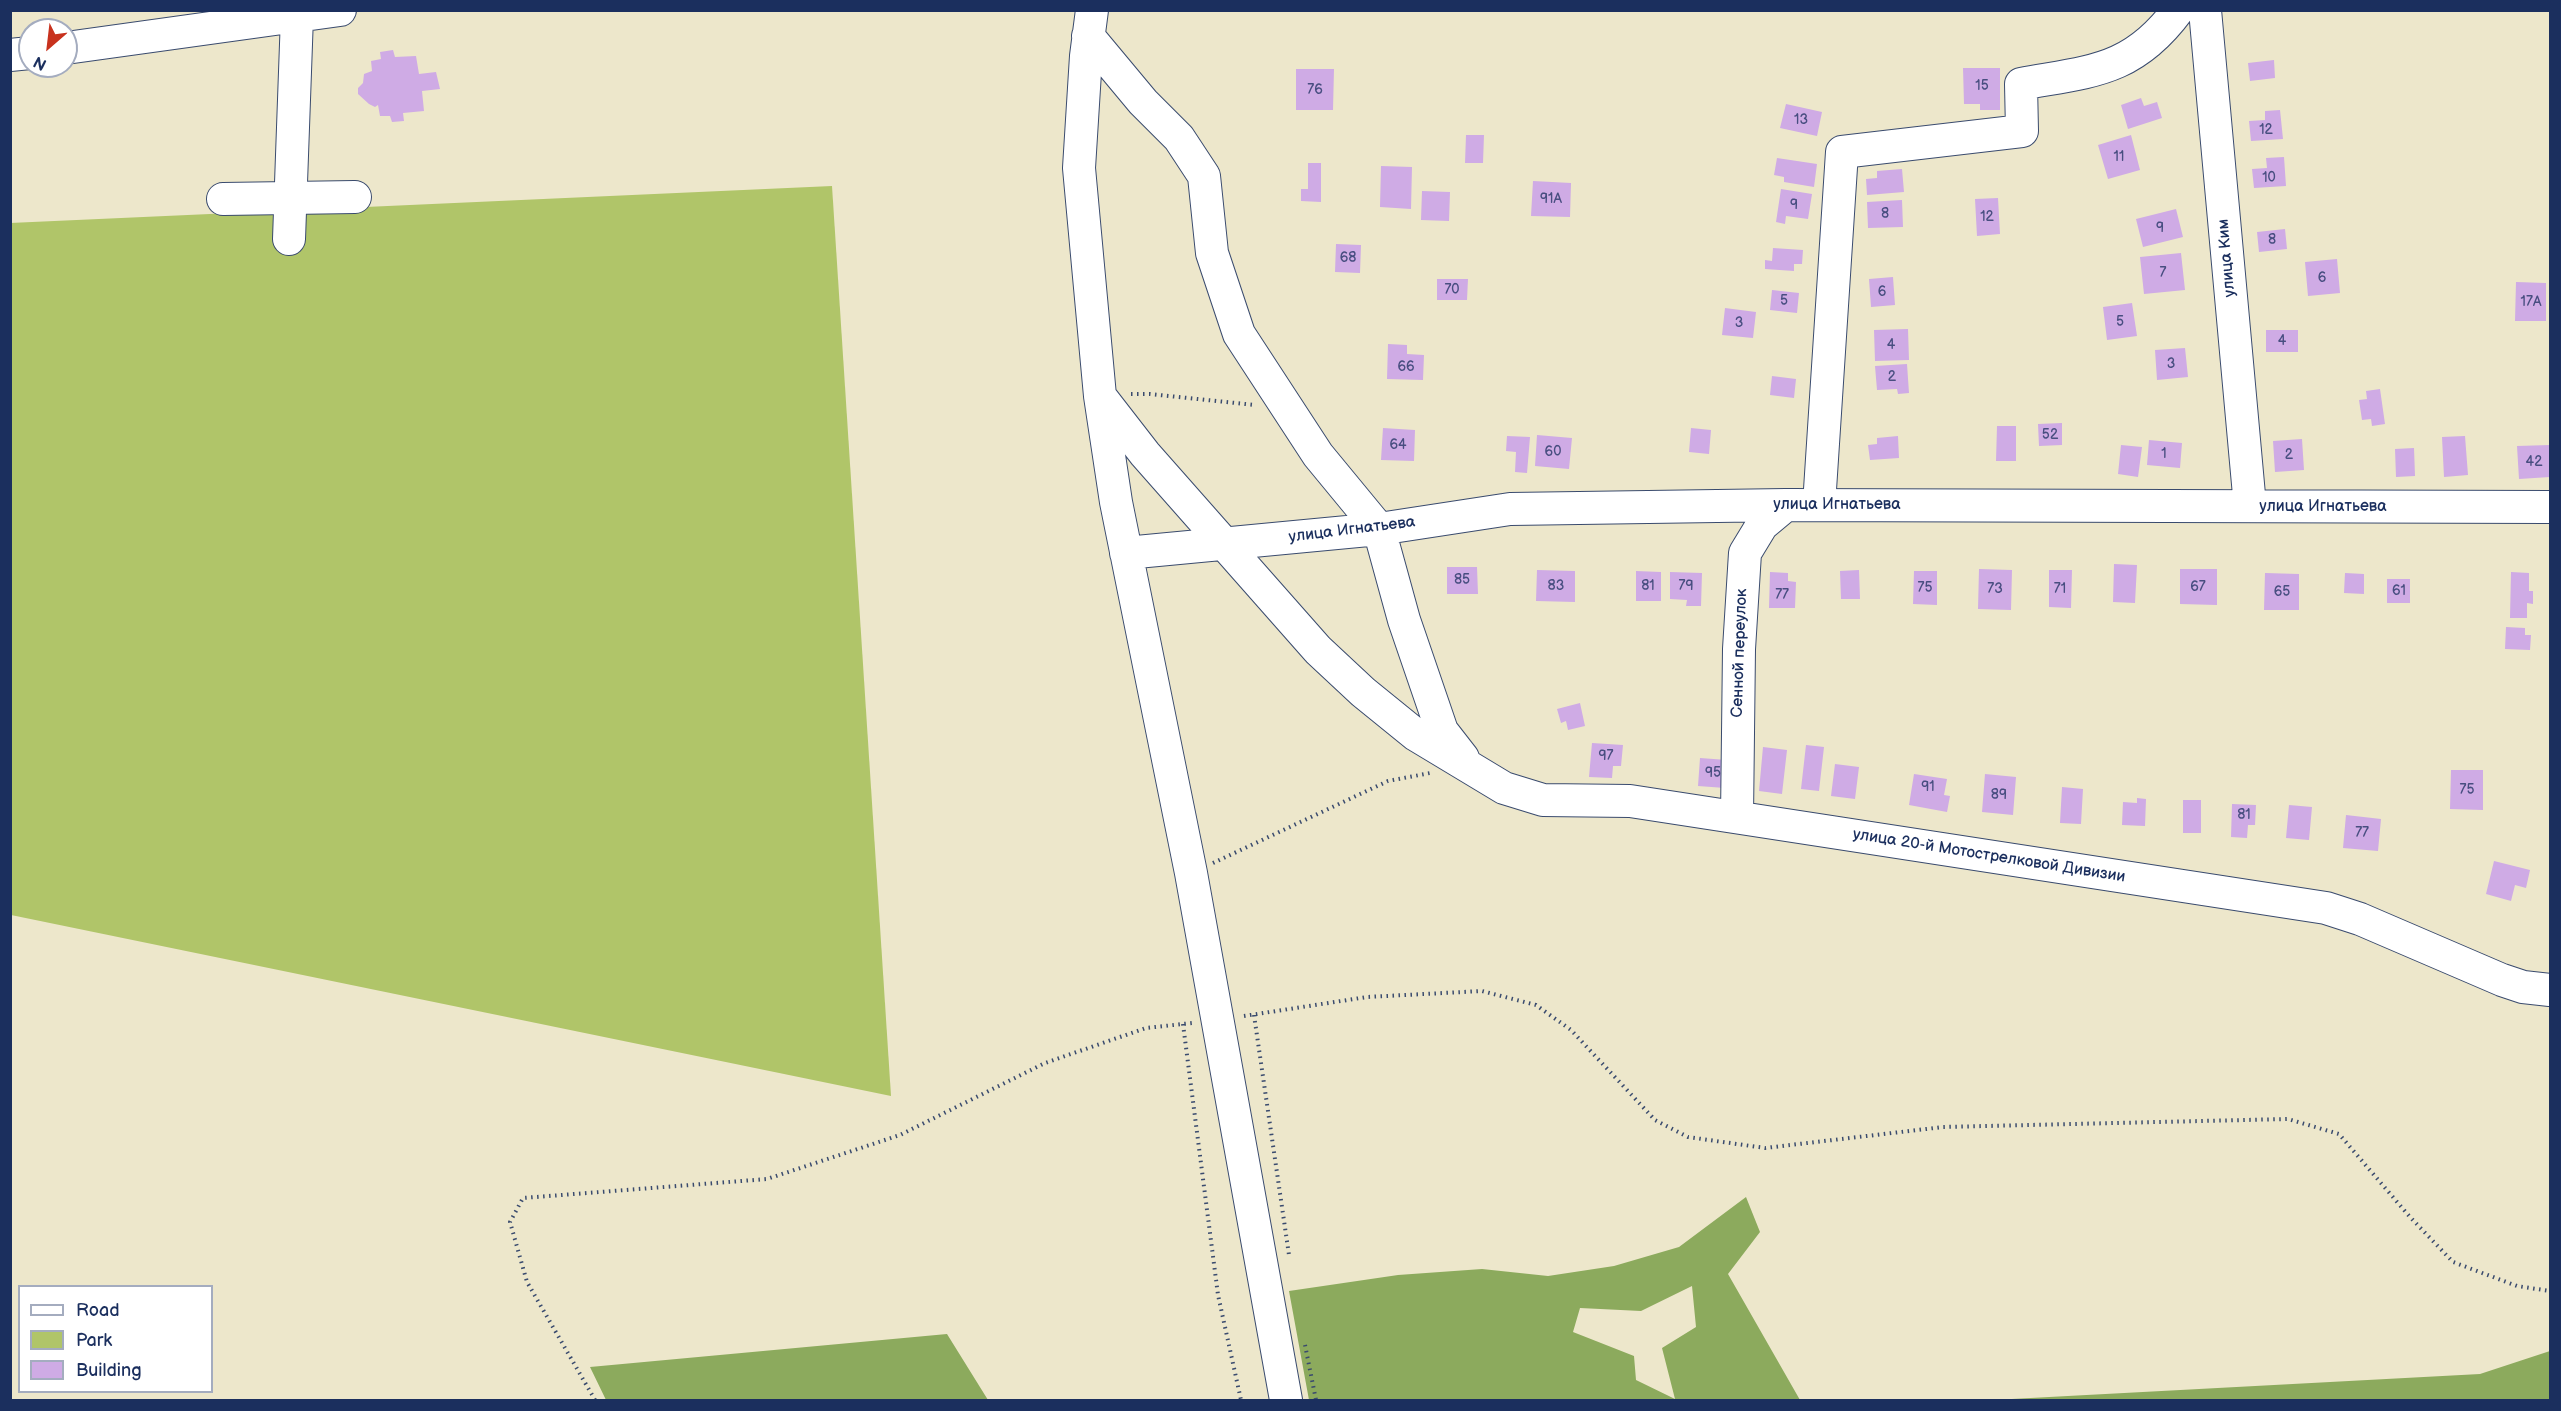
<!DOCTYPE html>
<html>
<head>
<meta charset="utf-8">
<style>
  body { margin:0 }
  #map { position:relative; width:2561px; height:1411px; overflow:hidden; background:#ede7cb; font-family:"Balsamiq Sans",sans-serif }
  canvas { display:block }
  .frame { position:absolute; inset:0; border:12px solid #1b2f5e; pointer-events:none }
  .legend { position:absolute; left:18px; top:1285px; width:195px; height:108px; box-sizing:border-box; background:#fff; border:2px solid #a4acbf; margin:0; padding:8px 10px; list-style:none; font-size:18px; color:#1b2f5e }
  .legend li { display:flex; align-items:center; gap:12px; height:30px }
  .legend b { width:30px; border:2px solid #a4acbf }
  .north { position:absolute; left:18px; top:18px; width:60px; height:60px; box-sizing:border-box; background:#fff; border:2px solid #a4acbf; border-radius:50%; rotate:208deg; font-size:16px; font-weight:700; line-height:24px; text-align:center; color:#1b2f5e }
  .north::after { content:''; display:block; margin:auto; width:21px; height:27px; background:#c8321e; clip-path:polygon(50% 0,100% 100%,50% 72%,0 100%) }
</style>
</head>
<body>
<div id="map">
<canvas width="2561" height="1411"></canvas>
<div class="frame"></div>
<ul class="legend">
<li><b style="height:8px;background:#fff"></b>Road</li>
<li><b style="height:16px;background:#b0c569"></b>Park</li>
<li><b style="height:16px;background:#cfabe5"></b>Building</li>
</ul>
<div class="north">N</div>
</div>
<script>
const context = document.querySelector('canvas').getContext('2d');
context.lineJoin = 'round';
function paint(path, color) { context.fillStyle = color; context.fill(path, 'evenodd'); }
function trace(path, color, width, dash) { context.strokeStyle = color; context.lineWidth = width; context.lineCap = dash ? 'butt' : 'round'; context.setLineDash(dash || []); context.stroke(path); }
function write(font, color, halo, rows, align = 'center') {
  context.font = font + ' "Balsamiq Sans",sans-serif'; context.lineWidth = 5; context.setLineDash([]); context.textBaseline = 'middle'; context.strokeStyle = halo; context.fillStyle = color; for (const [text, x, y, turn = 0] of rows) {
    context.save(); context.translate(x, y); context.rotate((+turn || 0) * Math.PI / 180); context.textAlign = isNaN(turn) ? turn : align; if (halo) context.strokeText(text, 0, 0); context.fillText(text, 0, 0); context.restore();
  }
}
paint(new Path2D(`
  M832,186L891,1096L11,915L10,223Z`), '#b0c569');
paint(new Path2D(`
  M1746,1197L1760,1232L1728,1274L1800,1400H1309L1289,1291L1398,1275L1482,1269L1548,1276L1614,1266L1679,1247ZM1692,1286L1696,1327L1662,1348L1675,1399L1636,1380L1634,1356L1573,1332L1580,1308L1641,1311Z
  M947,1334L988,1400H606L590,1367Z
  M2550,1351V1400H1993L2480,1374Z`), '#8caa5d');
paint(new Path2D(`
  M393,50L395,57L416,56L419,74L436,72L440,89L422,91L424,111L403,113L404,121L392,122L390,116H380L378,105L375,107L369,104L358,94V88L363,83L364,74L372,71L371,61L381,59L380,52Z
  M2274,60L2275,78L2250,81L2248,63Z
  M1963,68H2000V110H1980V104H1964Z
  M1296,69H1334L1333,110H1296Z
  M2141,98L2144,106L2157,102L2162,118L2128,129L2121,105Z
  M1786,104L1822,112L1817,136L1780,128Z
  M2280,110L2283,139L2251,141L2249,121L2265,120V111Z
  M1466,135H1484L1483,163H1465Z
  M2131,135L2140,170L2108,179L2098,145Z
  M2284,157L2286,186L2254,188L2252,169L2267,168L2266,158Z
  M1777,158L1817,164L1814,187L1784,182V177L1774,175Z
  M1308,163H1321V202L1301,201V189H1308Z
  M1381,166L1412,167L1411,209L1380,207Z
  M1902,169L1904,192L1867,195L1866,179L1877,178V171Z
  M1533,181L1571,183L1570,217L1531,216Z
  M1781,189L1812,194L1808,219L1786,216L1785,224L1776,222Z
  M1422,191L1450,192L1449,221L1421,220Z
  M1998,198L2000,234L1977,236L1975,199Z
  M1902,200L1903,227L1868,228L1867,202Z
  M2176,209L2183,237L2143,247L2136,219Z
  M2285,229L2287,249L2259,252L2257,232Z
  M1336,244L1361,245L1360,273L1335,272Z
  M1773,248L1803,250L1802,264H1794V271L1765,269V260L1772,261Z
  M2181,253L2185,290L2144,294L2140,257Z
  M2337,259L2340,293L2308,296L2305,262Z
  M1893,277L1895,305L1871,307L1869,279Z
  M1437,279H1468L1467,300H1437Z
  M2516,282L2546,283V321H2515Z
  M1772,290L1799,293L1797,313L1770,310Z
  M2132,303L2137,336L2107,340L2103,307Z
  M1725,308L1756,312L1753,338L1722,335Z
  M1908,329L1909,360L1875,361L1874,330Z
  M2266,330H2298V352H2266Z
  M1388,344L1407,345V354L1424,355L1423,380L1387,379Z
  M2185,348L2188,377L2157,380L2155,350Z
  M1907,364L1909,393L1898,394L1897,389L1877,390L1875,366Z
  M1772,376L1796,379L1794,398L1770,395Z
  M2380,389L2385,424L2372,426L2371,419L2362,420L2359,400L2367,399L2366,391Z
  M2062,423V445L2039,446L2038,424Z
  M1997,426H2016V461H1996Z
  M1383,428L1415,430L1414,461L1381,460Z
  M1691,428L1711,430L1709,454L1689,452Z
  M1537,435L1572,438L1569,469L1535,466Z
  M1507,436L1530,437L1527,473L1515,472L1516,452L1506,451Z
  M1898,436L1899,458L1870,460L1868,445L1877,444V438Z
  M2465,436L2468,475L2444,477L2442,437Z
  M2302,439L2304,470L2275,472L2273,441Z
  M2149,440L2182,443L2180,468L2147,465Z
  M2121,445L2142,447L2138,477L2118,474Z
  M2550,445V477L2519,479L2517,446Z
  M2414,448L2415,476L2396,477L2395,449Z
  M2114,564L2137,565L2135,603L2113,602Z
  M1447,567H1477L1478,594H1447Z
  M1979,569L2012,570L2011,610L1978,609Z
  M2180,569H2217V605L2180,604Z
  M1537,570L1575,571V602L1536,601Z
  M1859,570L1860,599H1841L1840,571Z
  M2049,570H2072L2071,608L2049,607Z
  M1636,571L1661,572V601H1636Z
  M1914,571H1937V605L1913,604Z
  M1670,572L1702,573L1701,606H1686L1687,600L1670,599Z
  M1770,572L1788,573V581L1796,582L1795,608H1769Z
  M2511,572L2529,573V591H2533V604L2527,603V618H2510Z
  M2265,573L2299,574V610H2264Z
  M2345,573L2364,574V594L2344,593Z
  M2387,579H2410V603H2387Z
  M2506,627L2525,628V635H2531L2530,650L2505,649Z
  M1580,703L1585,726L1568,730L1566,721L1561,723L1557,709Z
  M1592,743L1623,745L1621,766H1613L1612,778L1589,777Z
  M1806,745L1824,747L1819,791L1801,789Z
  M1763,747L1787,750L1782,794L1759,791Z
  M1700,758L1727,760L1725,788L1698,786Z
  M1835,764L1859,767L1855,799L1831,796Z
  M2451,770H2483V810L2450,809Z
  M1914,774L1947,779L1944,795L1950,796L1947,812L1909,805Z
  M1985,774L2016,777L2013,815L1982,812Z
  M2062,787L2083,789L2081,824L2060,823Z
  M2137,798L2146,799L2145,826L2122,825L2123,802L2137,803Z
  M2183,800H2201V833H2183Z
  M2232,804L2256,805L2255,825H2248L2247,838L2231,837Z
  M2289,805L2312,807L2309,840L2286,838Z
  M2346,815L2381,819L2378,851L2343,848Z
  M2494,861L2530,870L2526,888L2515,885L2511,901L2486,894Z`), '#cfabe5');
const minor = new Path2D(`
  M1092,10L1086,56L1079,168L1100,396L1116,502L1191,873L1286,1400
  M2205,10L2250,506
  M1088,36L1143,102L1179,138L1204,176L1212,253L1239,334L1318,455L1379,529L1404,620L1442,731L1463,758
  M66,48L340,10
  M10,55L30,53
  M223,199L355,197
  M289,239L297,16
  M1100,396L1145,454L1318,650L1363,692L1416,735L1504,788L1543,800L1630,801L2326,908L2360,919L2502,980L2523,987L2550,990
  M1819,505L1842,152L2022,131L2021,84C2091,71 2132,72 2178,10
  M1126,553L1379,529L1510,509L1786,505L2550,507
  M1737,817L1739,649L1745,553L1762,525L1786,505`);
trace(minor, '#3a4b6e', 34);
trace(new Path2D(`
  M1131,394H1150L1255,405
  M1213,863L1388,781L1430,773
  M1254,1015L1289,1255
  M1244,1016L1367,997L1482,991L1536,1005L1571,1030L1655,1120L1688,1137L1765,1148L1943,1127L2288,1119L2339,1134L2410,1217L2453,1262L2517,1286L2550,1291
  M1183,1024L1218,1295L1241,1400
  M1305,1345L1316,1400
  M595,1400L527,1282L510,1222L523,1198L767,1179L900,1135L1045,1063L1146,1028L1192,1023`), '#3a4b6e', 4, [1.5, 4.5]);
trace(minor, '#fff', 32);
write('14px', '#484e80', null, [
  ["15",1982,86],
  ["76",1315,90],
  ["13",1801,120],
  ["12",2266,130],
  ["11",2119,157],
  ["10",2269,178],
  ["91А",1551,199],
  ["9",1794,205],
  ["8",1885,214],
  ["12",1987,217],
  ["9",2160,228],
  ["8",2272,240],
  ["68",1348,258],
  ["7",2163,273],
  ["6",2322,278],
  ["70",1452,290],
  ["6",1882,292],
  ["5",1784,301],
  ["17А",2531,302],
  ["5",2120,322],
  ["3",1739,323],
  ["4",2282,341],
  ["4",1891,345],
  ["3",2171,364],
  ["66",1406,367],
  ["2",1892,377],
  ["52",2050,435],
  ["64",1398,445],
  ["60",1553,452],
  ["1",2164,454],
  ["2",2289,455],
  ["42",2534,462],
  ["85",1462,580],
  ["83",1556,586],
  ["81",1648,586],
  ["79",1686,586],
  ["67",2198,587],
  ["75",1925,588],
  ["73",1995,589],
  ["71",2060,589],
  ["61",2399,591],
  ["65",2282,592],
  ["77",1782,595],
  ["97",1606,756],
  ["95",1713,773],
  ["91",1928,787],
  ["75",2467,790],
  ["89",1999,795],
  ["81",2244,815],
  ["77",2362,833]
]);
write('16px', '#1b2f5e', '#fff', [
  ["улица Ким",2227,258,-95],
  ["улица Игнатьева",1837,505],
  ["улица Игнатьева",2323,507],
  ["улица Игнатьева",1352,530,-7],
  ["Сенной переулок",1740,653,-88],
  ["улица 20-й Мотострелковой Дивизии",1989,856,9]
]);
</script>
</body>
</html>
